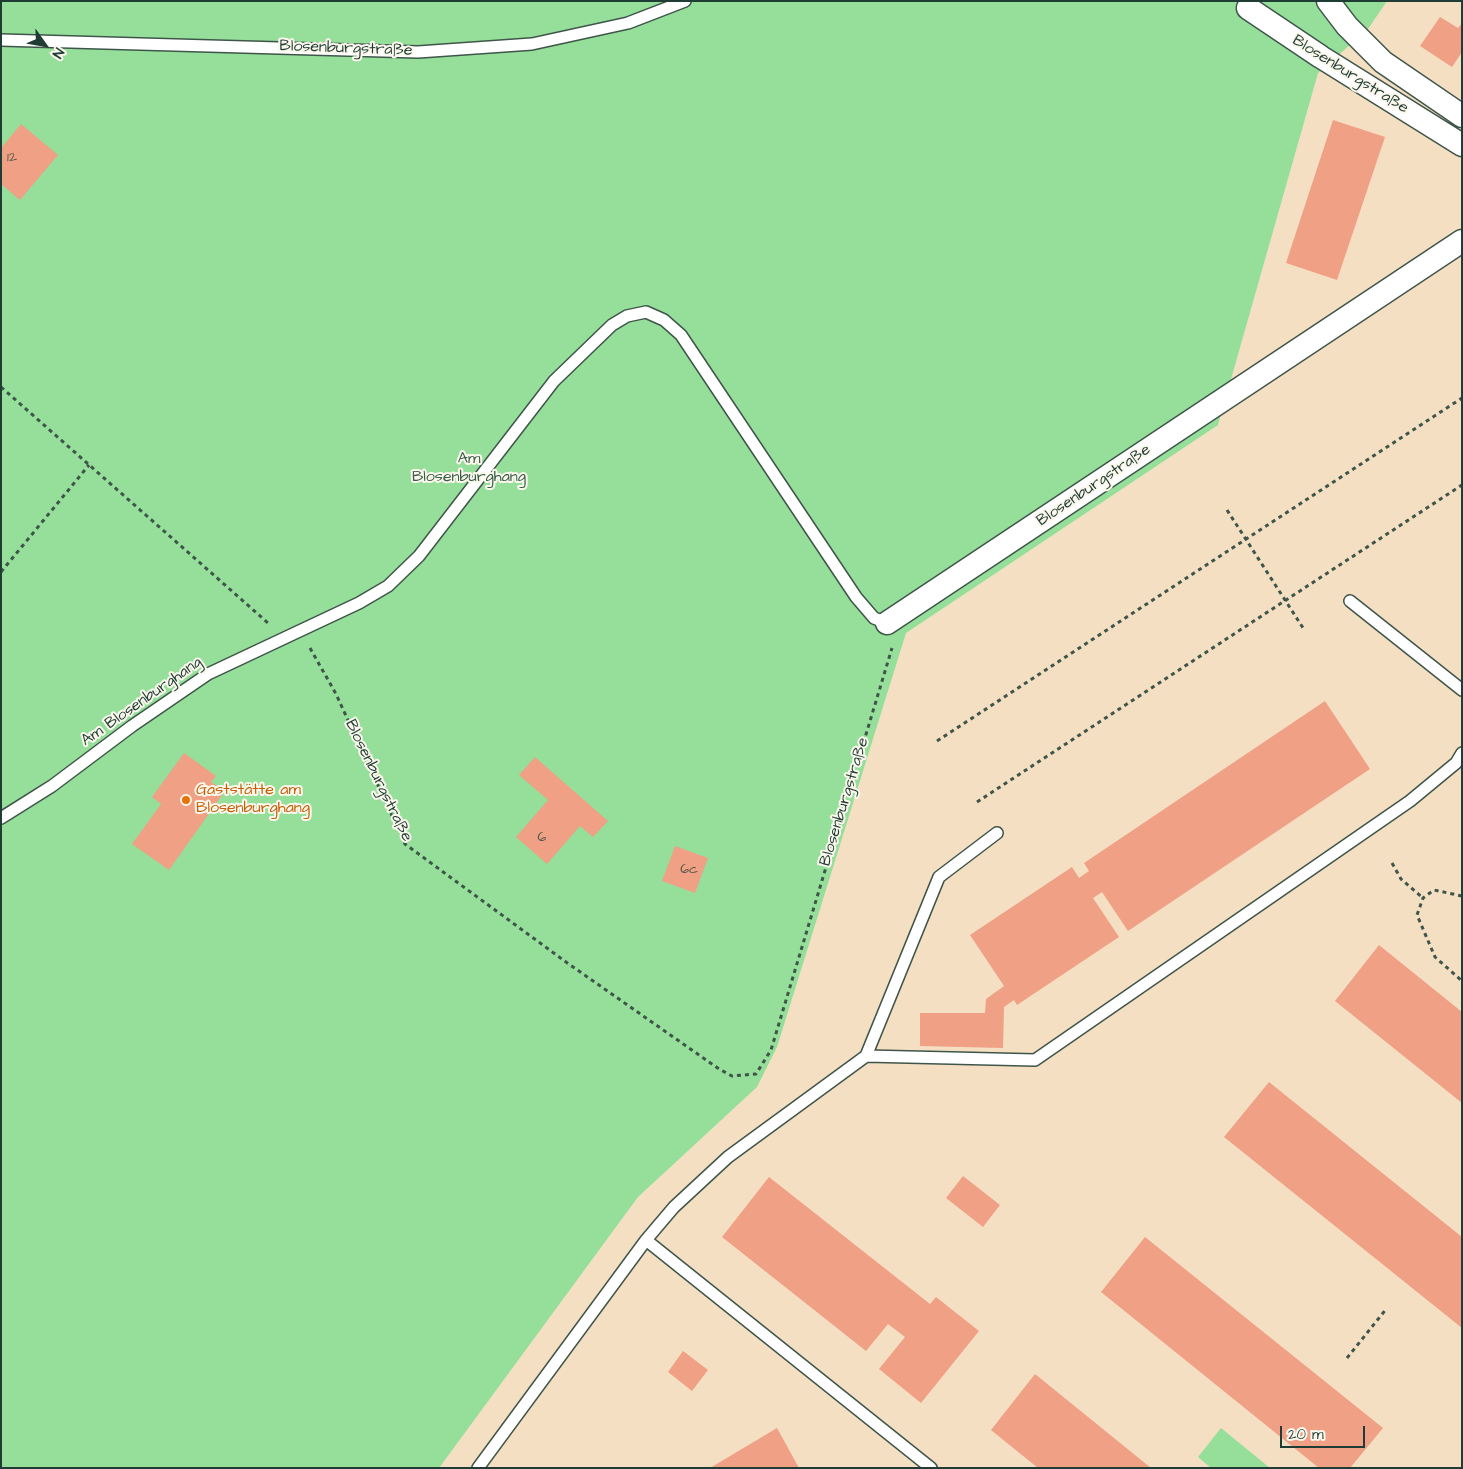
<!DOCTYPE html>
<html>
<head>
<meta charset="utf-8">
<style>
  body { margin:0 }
  #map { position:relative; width:1463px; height:1469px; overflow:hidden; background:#f4dfc3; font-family:"Architects Daughter",sans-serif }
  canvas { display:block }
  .frame { position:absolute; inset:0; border:2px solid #1f3d34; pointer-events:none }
  .north { position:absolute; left:20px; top:20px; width:50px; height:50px; -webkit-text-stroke:4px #fbf7ec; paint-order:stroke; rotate:122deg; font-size:14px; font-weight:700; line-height:20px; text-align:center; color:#1f3d34 }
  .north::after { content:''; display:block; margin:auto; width:18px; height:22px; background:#1f3d34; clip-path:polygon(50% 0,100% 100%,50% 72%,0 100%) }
  .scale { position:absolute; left:1280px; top:1426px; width:85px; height:22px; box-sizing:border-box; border:2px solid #1f3d34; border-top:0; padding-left:6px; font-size:15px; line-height:18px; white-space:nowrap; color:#1f3d34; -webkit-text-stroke:4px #fbf7ec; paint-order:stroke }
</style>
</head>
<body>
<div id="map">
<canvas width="1463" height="1469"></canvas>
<div class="frame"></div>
<div class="north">N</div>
<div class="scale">20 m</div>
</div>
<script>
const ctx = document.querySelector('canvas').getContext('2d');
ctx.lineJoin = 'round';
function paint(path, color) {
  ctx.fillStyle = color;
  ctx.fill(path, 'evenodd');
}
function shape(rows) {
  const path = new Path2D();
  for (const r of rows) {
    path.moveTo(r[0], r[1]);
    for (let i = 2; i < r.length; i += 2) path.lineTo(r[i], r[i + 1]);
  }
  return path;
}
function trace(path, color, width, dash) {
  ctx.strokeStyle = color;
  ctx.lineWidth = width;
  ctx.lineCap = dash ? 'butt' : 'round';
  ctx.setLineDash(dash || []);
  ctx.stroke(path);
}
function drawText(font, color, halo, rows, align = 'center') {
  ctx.font = font + ' "Architects Daughter",sans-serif';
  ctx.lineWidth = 4;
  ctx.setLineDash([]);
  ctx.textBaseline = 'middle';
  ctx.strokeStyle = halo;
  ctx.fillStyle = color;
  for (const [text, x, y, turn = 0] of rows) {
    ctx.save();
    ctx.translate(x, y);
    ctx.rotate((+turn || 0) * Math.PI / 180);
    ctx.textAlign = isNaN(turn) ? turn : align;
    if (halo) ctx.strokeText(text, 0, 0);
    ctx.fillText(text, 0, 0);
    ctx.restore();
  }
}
const green = shape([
  [1,1,1387,1,1368,29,1318,73,1218,425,906,633,777,1047,757,1087,638,1197,439,1468,1,1468],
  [1221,1428,1270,1468,1211,1468,1198,1457]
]);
const building = shape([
  [1440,17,1458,28,1462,23,1462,52,1452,67,1420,46],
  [1333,120,1385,137,1337,280,1286,263],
  [21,124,58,155,20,200,1,184,1,148],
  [1325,701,1370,769,1128,931,1102,892,1093,898,1119,937,1017,1005,1014,1000,1004,1007,1003,1048,920,1046,920,1013,985,1013,986,999,1004,986,970,935,1072,867,1079,878,1089,871,1084,863],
  [184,753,216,776,211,782,225,791,169,870,132,844,161,804,152,797],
  [535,757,608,821,593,837,580,826,547,864,516,837,548,800,519,775],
  [675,846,708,858,695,893,662,881],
  [1379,945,1462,1012,1462,1103,1335,1001],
  [1269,1082,1462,1237,1462,1328,1224,1137],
  [963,1176,1000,1205,983,1227,946,1198],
  [769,1177,930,1304,936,1297,979,1331,921,1403,879,1369,905,1337,888,1324,866,1351,722,1237],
  [1145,1237,1383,1428,1350,1468,1319,1468,1101,1292],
  [683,1351,708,1370,692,1391,668,1372],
  [1035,1374,1151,1468,1038,1468,991,1430],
  [777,1428,799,1468,710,1468]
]);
const path = shape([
  [1,387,268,623],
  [1227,510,1305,631],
  [1,572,89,465],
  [310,648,336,694,405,844,566,962,719,1069,732,1076,756,1074,771,1050,892,648],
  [937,741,1462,398],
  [977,802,1462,485],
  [1392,863,1401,879,1423,898],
  [1462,896,1434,890,1423,898,1417,915,1435,957,1462,981],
  [1347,1358,1387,1308]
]);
const service = shape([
  [1,40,418,52,532,44,628,23,685,1],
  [1350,601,1462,690],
  [1,818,52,786,132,726,208,674,359,603,388,586,419,556,554,381,612,325,627,316,646,312,664,320,681,335,856,597,874,618,887,623],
  [866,1056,1035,1060,1410,801,1456,763,1462,753],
  [646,1240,931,1468],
  [478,1468,646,1240,674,1207,728,1157,866,1056,939,877,997,833]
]);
const minor = shape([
  [1328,1,1347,26,1383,62,1462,116],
  [1248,8,1321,57,1462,145],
  [887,623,1462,241]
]);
const markers = [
  [186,800,5,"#e8710a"]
];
const numberNames = [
  ["12",12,158],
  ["6",542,838],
  ["6c",689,870]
];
const streetNames = [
  ["Blosenburgstraße",346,49,2],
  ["Blosenburgstraße",1350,75,32],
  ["Blosenburgstraße",1094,486,-34],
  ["Am Blosenburghang",142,702,-35],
  ["Blosenburgstraße",378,781,64],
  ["Blosenburgstraße",845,802,-73]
];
const parkNames = [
  ["Am",469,460],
  ["Blosenburghang",469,478]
];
const foodNames = [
  ["Gaststätte am",196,791],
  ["Blosenburghang",196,809]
];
paint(green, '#95df9b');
paint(building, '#efa085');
trace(service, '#3f5549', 14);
trace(minor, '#3f5549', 25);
trace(path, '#3f5549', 3, [4, 4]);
trace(service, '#fff', 11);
trace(minor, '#fff', 22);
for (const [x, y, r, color] of markers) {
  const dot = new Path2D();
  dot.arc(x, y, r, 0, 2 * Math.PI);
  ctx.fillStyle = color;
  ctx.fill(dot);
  trace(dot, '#fbf7ec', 2);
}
drawText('14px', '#535648', null, numberNames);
drawText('16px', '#1f3d34', '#fbf7ec', streetNames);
drawText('16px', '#375d49', '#fbf7ec', parkNames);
drawText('16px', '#c56008', '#fbf7ec', foodNames, 'left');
</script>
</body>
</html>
